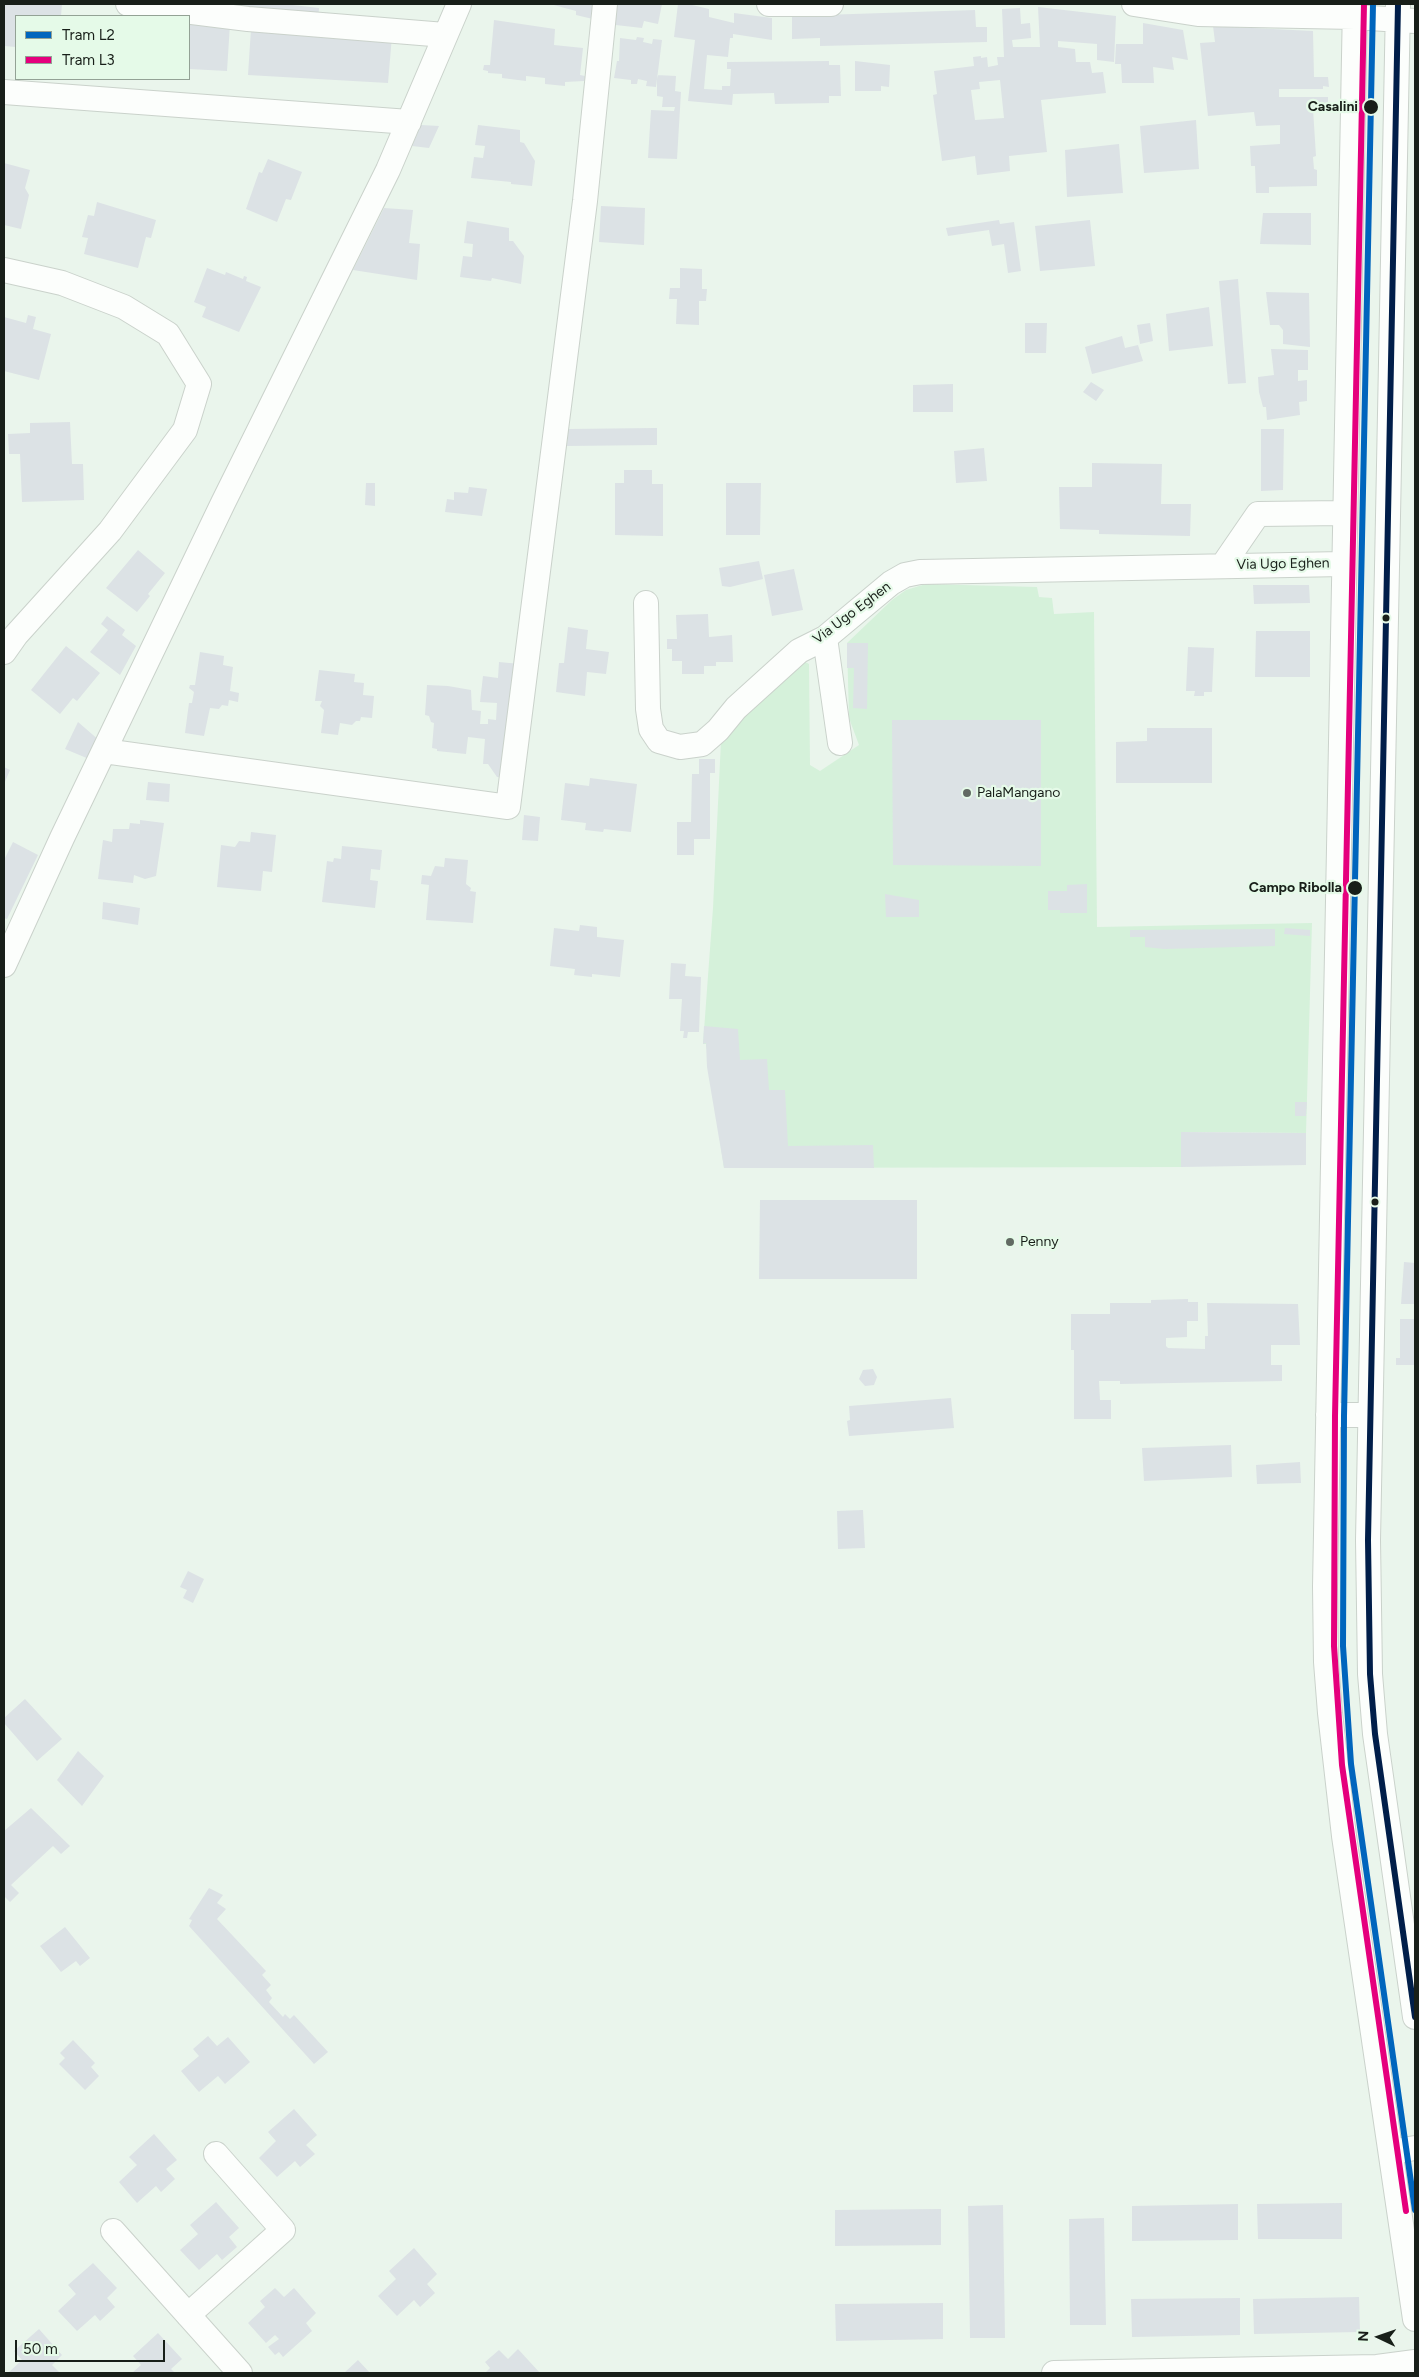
<!DOCTYPE html>
<html>
<head>
<meta charset="utf-8">
<style>
  body { margin:0 }
  #map { position:relative; width:1419px; height:2377px; overflow:hidden; background:#eaf5ec; font-family:Figtree,sans-serif }
  canvas { display:block }
  .frame { position:absolute; inset:0; border:5px solid #181f19; pointer-events:none }
  .legend { position:absolute; left:15px; top:15px; width:175px; height:65px; box-sizing:border-box; background:#e5fae8; border:1px solid #93a295; margin:0; padding:6px 9px; list-style:none; font-size:15px; color:#181f19 }
  .legend li { display:flex; align-items:center; gap:10px; height:25px }
  .legend b { width:25px; border:1px solid #93a295 }
  .north { position:absolute; left:1354px; top:2312px; width:50px; height:50px; -webkit-text-stroke:4px #e5fae8; paint-order:stroke; rotate:273deg; font-size:14px; font-weight:700; line-height:20px; text-align:center; color:#181f19 }
  .north::after { content:''; display:block; margin:auto; width:18px; height:22px; background:#181f19; clip-path:polygon(50% 0,100% 100%,50% 72%,0 100%) }
  .scale { position:absolute; left:15px; top:2340px; width:150px; height:22px; box-sizing:border-box; border:2px solid #181f19; border-top:0; padding-left:6px; font-size:15px; line-height:18px; white-space:nowrap; color:#181f19; -webkit-text-stroke:4px #e5fae8; paint-order:stroke }
</style>
</head>
<body>
<div id="map">
<canvas width="1419" height="2377"></canvas>
<div class="frame"></div>
<ul class="legend">
<li><b style="height:6px;background:#0065bd"></b>Tram L2</li>
<li><b style="height:6px;background:#e5007d"></b>Tram L3</li>
</ul>
<div class="north">N</div>
<div class="scale">50 m</div>
</div>
<script>
const ctx = document.querySelector('canvas').getContext('2d');
ctx.lineJoin = 'round';
function paint(path, color) {
  ctx.fillStyle = color;
  ctx.fill(path, 'evenodd');
}
function shape(rows) {
  const path = new Path2D();
  for (const r of rows) {
    path.moveTo(r[0], r[1]);
    for (let i = 2; i < r.length; i += 2) path.lineTo(r[i], r[i + 1]);
  }
  return path;
}
function trace(path, color, width, dash) {
  ctx.strokeStyle = color;
  ctx.lineWidth = width;
  ctx.lineCap = dash ? 'butt' : 'round';
  ctx.setLineDash(dash || []);
  ctx.stroke(path);
}
function drawText(font, color, halo, rows, align = 'center') {
  ctx.font = font + ' Figtree,sans-serif';
  ctx.lineWidth = 4.5;
  ctx.setLineDash([]);
  ctx.textBaseline = 'middle';
  ctx.strokeStyle = halo;
  ctx.fillStyle = color;
  for (const [text, x, y, turn = 0] of rows) {
    ctx.save();
    ctx.translate(x, y);
    ctx.rotate((+turn || 0) * Math.PI / 180);
    ctx.textAlign = isNaN(turn) ? turn : align;
    if (halo) ctx.strokeText(text, 0, 0);
    ctx.fillText(text, 0, 0);
    ctx.restore();
  }
}
const green = shape([
  [926,584,1037,587,1039,597,1052,598,1054,614,1094,612,1097,927,1312,923,1306,1133,1181,1132,1181,1167,724,1168,706,1044,703,1044,713,908,721,741,800,659,809,664,810,765,820,771,859,745,849,718,847,643,892,600,906,590]
]);
const building = shape([
  [4,4,62,4,61,16,16,16,16,47,4,46],
  [166,4,284,4,319,8,318,23],
  [550,4,599,4,597,20,576,15,576,11],
  [611,4,662,4,658,24,644,21,642,28,607,24],
  [678,4,688,4,709,9,709,17,734,23,734,13,772,18,772,40,733,34,733,38,730,38,728,57,707,55,704,89,722,90,722,86,730,86,731,69,727,69,727,62,829,61,829,65,840,65,841,96,829,96,829,103,775,104,774,93,733,94,732,105,688,101,695,40,674,37],
  [1038,7,1116,16,1114,62,1097,60,1097,44,1058,41,1058,47,1075,49,1076,62,1090,62,1092,73,1103,72,1106,93,1041,100,1047,152,1009,156,1010,171,977,175,975,156,942,161,933,95,937,94,934,71,974,66,973,57,981,56,981,58,987,57,988,67,998,65,997,57,1004,57,1002,9,1020,8,1021,24,1030,23,1031,38,1012,40,1013,47,1040,47],
  [1000,80,1004,118,975,120,971,90,980,89,979,82],
  [975,10,976,27,987,27,987,42,820,46,820,38,792,39,792,16],
  [494,20,555,29,554,45,583,48,580,75,585,76,584,81,565,82,565,86,545,84,545,78,526,76,526,81,502,78,502,74,488,73,488,71,483,70,484,65,490,65],
  [189,22,230,24,227,71,189,69],
  [1143,23,1183,30,1188,60,1172,57,1174,70,1153,67,1154,83,1122,83,1121,64,1115,64,1116,44,1143,44],
  [1213,26,1313,31,1314,77,1328,77,1329,87,1323,86,1323,89,1279,89,1279,97,1328,97,1328,109,1313,109,1316,156,1313,157,1314,169,1317,170,1317,186,1269,187,1269,193,1256,193,1255,166,1251,166,1250,146,1280,144,1280,125,1256,126,1254,112,1208,116,1200,43,1215,42],
  [251,29,392,36,388,83,248,75],
  [637,37,644,38,643,42,652,44,653,39,662,40,656,87,646,86,647,81,638,79,637,84,631,84,631,80,614,78,617,61,619,61,620,38,636,40],
  [855,61,890,65,889,87,881,86,881,91,855,91],
  [657,75,676,76,675,91,681,92,677,159,648,158,651,110,674,111,675,107,662,107,663,97,657,96],
  [1196,120,1199,169,1144,173,1140,126],
  [421,125,439,126,429,148,412,146],
  [478,125,520,130,520,142,524,143,535,161,532,186,511,184,511,182,471,178,474,157,483,158,485,146,475,145],
  [1119,144,1123,193,1067,197,1065,150],
  [268,159,302,172,291,200,286,199,277,222,246,209,259,172,262,173],
  [4,163,30,170,25,188,29,195,21,229,4,225],
  [97,202,156,220,151,238,146,237,138,268,84,254,88,238,82,237,88,215,94,216],
  [601,206,645,208,644,245,599,242],
  [384,208,413,210,409,243,420,244,417,280,353,270],
  [1263,213,1311,213,1311,245,1260,244],
  [999,220,1000,224,1014,222,1021,271,1008,273,1004,244,992,246,989,230,948,236,946,228],
  [1090,220,1095,266,1040,271,1035,226],
  [467,221,509,228,509,241,513,241,524,256,521,284,492,278,491,281,460,277,463,256,472,257,473,244,464,243],
  [207,268,225,275,226,272,243,279,244,276,247,277,246,281,261,287,239,332,202,317,206,307,194,302],
  [680,268,702,269,702,289,707,289,706,301,699,301,699,325,676,324,677,299,669,299,670,288,680,288],
  [1238,279,1246,383,1228,384,1219,281],
  [1266,292,1309,293,1310,347,1283,344,1283,330,1279,325,1270,325],
  [1209,307,1213,346,1169,351,1166,314],
  [28,315,36,317,33,329,51,334,39,380,4,371,4,317,26,323],
  [1025,323,1047,323,1046,353,1025,353],
  [1150,323,1153,341,1140,344,1137,325],
  [1122,336,1125,348,1138,345,1143,361,1092,374,1085,347],
  [1271,349,1308,350,1308,370,1298,370,1298,381,1307,380,1307,401,1299,402,1300,415,1267,420,1266,407,1263,407,1259,392,1258,377,1274,375],
  [1091,382,1104,390,1096,401,1083,392],
  [953,384,953,412,913,412,913,385],
  [70,422,72,464,83,464,84,500,22,502,20,454,9,454,8,434,30,433,30,423],
  [654,428,657,428,657,445,567,446,568,429],
  [1261,429,1284,429,1283,490,1261,491],
  [984,448,987,481,956,483,954,451],
  [1092,463,1162,464,1161,504,1191,504,1190,536,1099,534,1099,530,1060,529,1059,487,1092,487],
  [624,470,652,470,652,484,663,484,663,536,615,535,615,483,624,483],
  [366,483,375,483,375,506,365,505],
  [726,483,761,483,760,535,726,535],
  [469,487,487,489,482,516,445,512,447,499,454,500,454,492,468,493],
  [138,550,165,573,148,594,150,596,137,612,106,588],
  [759,561,763,579,730,587,722,586,719,568],
  [794,569,803,610,772,616,764,575],
  [1253,585,1309,585,1310,603,1254,604],
  [708,614,709,637,732,635,733,662,716,662,716,666,704,666,704,674,682,674,682,661,672,661,672,649,667,649,667,639,677,639,676,615],
  [107,616,125,630,122,635,136,646,120,675,90,652,108,630,101,624],
  [568,627,588,630,586,649,609,652,606,674,587,672,585,696,556,692,559,663,564,663],
  [1256,631,1310,631,1310,677,1255,677],
  [847,643,868,643,867,709,853,708,854,668,847,668],
  [66,646,100,673,77,701,73,698,60,714,31,690],
  [1188,647,1214,648,1212,692,1204,692,1204,696,1194,696,1195,691,1186,691],
  [200,652,224,656,223,665,233,667,230,691,239,693,238,702,229,700,228,706,222,705,219,709,210,708,204,736,185,733,189,703,192,703,194,692,189,688,190,685,195,685],
  [499,662,520,664,507,778,497,777,488,764,483,764,485,739,468,737,466,754,437,751,437,749,432,748,434,723,431,722,429,716,425,715,427,685,448,686,471,690,472,710,481,711,480,724,488,724,488,719,496,720,497,703,480,702,483,676,498,678],
  [319,670,355,674,354,682,364,683,363,695,374,696,372,718,361,717,360,721,356,721,352,725,340,723,338,735,321,733,324,710,320,706,322,701,315,701],
  [892,720,1041,720,1041,866,893,865],
  [78,722,100,741,89,759,65,749],
  [1147,728,1212,728,1212,783,1116,783,1116,742,1147,741],
  [699,759,715,759,715,773,710,773,710,839,694,839,694,855,677,855,677,822,691,822,692,774,699,774],
  [4,767,10,770,4,784],
  [590,778,637,784,631,832,604,829,603,832,585,830,586,823,561,820,565,783,589,786],
  [148,782,170,784,169,802,146,800],
  [524,815,540,817,538,841,522,840],
  [140,820,164,823,156,876,145,879,134,875,133,883,98,879,103,840,112,842,113,829,129,829,130,823,140,824],
  [251,832,276,835,272,872,263,871,261,891,217,887,221,845,235,847,239,841,250,842],
  [13,842,38,855,7,919,4,918,4,860],
  [342,846,382,850,380,870,371,869,370,880,378,881,375,908,322,902,327,861,333,862,334,858,341,859],
  [445,858,468,860,466,884,471,888,470,891,476,892,473,923,426,920,429,885,421,884,422,875,431,876,435,866,444,867],
  [1087,884,1087,913,1060,913,1060,910,1048,910,1048,891,1067,891,1067,885],
  [885,894,919,900,919,917,886,917],
  [103,902,140,908,138,925,102,919],
  [580,925,597,927,597,937,624,940,620,977,592,974,592,977,574,975,575,969,550,966,554,928,579,931],
  [1285,928,1310,930,1310,936,1284,934],
  [1275,929,1275,946,1164,949,1145,947,1145,937,1130,937,1130,930],
  [671,963,686,964,685,976,701,977,699,1032,688,1032,687,1038,683,1038,684,1031,680,1031,682,999,669,999],
  [704,1026,738,1029,740,1060,767,1059,769,1090,785,1090,788,1146,873,1145,874,1168,724,1168,707,1067,706,1043,703,1044],
  [1295,1102,1307,1102,1306,1116,1295,1116],
  [1181,1132,1306,1133,1306,1165,1181,1167],
  [760,1200,917,1200,917,1279,759,1279],
  [1404,1262,1415,1263,1415,1304,1401,1304],
  [1188,1299,1188,1302,1198,1302,1198,1321,1187,1321,1187,1337,1166,1338,1166,1346,1168,1348,1205,1349,1205,1336,1208,1336,1207,1303,1298,1304,1300,1345,1271,1345,1271,1365,1282,1365,1282,1381,1120,1384,1120,1381,1099,1381,1100,1400,1111,1400,1111,1419,1074,1419,1074,1350,1071,1350,1071,1314,1110,1314,1110,1303,1151,1303,1151,1300],
  [1400,1319,1415,1319,1415,1365,1396,1365,1396,1358,1400,1358],
  [873,1369,877,1377,874,1385,865,1386,859,1379,863,1370],
  [951,1398,954,1428,849,1436,847,1421,850,1420,849,1406],
  [1231,1445,1232,1477,1144,1481,1142,1448],
  [1300,1462,1301,1483,1257,1484,1256,1465],
  [863,1510,865,1548,838,1549,837,1511],
  [188,1571,204,1579,193,1603,183,1598,187,1590,180,1587],
  [25,1699,62,1739,37,1761,4,1723,4,1718],
  [78,1751,104,1776,82,1806,57,1780],
  [31,1808,70,1846,61,1854,53,1846,11,1885,19,1893,10,1902,4,1896,4,1831],
  [209,1888,223,1895,217,1903,226,1909,217,1919,266,1971,262,1975,271,1985,266,1990,272,1998,269,2002,283,2017,285,2014,290,2019,294,2015,328,2052,314,2064,189,1926,192,1920,189,1919],
  [65,1927,90,1958,80,1966,76,1961,61,1972,40,1946],
  [208,2036,217,2046,228,2037,250,2062,225,2084,218,2076,199,2092,181,2071,199,2056,193,2049],
  [73,2040,95,2063,91,2067,99,2076,85,2090,59,2064,65,2058,60,2053],
  [294,2109,317,2135,306,2145,315,2154,300,2167,295,2161,277,2177,259,2158,276,2141,268,2132],
  [154,2134,177,2160,166,2169,175,2179,161,2192,156,2186,137,2203,119,2182,137,2165,129,2157],
  [216,2202,239,2228,229,2237,237,2247,222,2260,217,2254,199,2270,180,2250,198,2234,190,2225],
  [1342,2203,1342,2239,1258,2239,1257,2204],
  [1238,2204,1238,2240,1132,2241,1132,2206],
  [1003,2205,1005,2338,970,2338,968,2206],
  [941,2209,941,2245,835,2246,835,2210],
  [1104,2218,1106,2325,1070,2325,1069,2219],
  [414,2248,437,2274,427,2284,435,2293,420,2307,414,2300,397,2316,378,2296,396,2279,389,2271],
  [93,2263,117,2288,107,2298,115,2307,100,2321,95,2315,77,2331,58,2311,76,2294,68,2285],
  [275,2288,284,2297,294,2288,316,2313,306,2323,312,2331,283,2357,279,2352,275,2355,268,2347,279,2339,275,2335,266,2343,248,2323,265,2307,260,2301],
  [1359,2297,1360,2332,1254,2334,1253,2299],
  [1240,2298,1240,2335,1132,2337,1131,2299],
  [943,2303,943,2339,836,2341,835,2304],
  [39,2329,62,2355,52,2365,60,2373,8,2373,22,2360,14,2351],
  [158,2333,182,2359,171,2369,175,2373,132,2373,141,2365,133,2356],
  [518,2349,540,2373,485,2373,490,2368,485,2362,499,2350,508,2359],
  [358,2360,370,2373,344,2373]
]);
const minor = shape([
  [128,4,248,19,445,35],
  [769,4,831,4],
  [1134,4,1198,14,1355,17,1415,21],
  [1355,4,1325,1586,1326,1662,1330,1713,1344,1836,1415,2319],
  [1398,4,1368,1540,1370,1674,1375,1734,1415,2017],
  [4,92,409,122],
  [4,270,62,283,124,307,168,334,199,384,185,430,110,531,16,635,4,652],
  [1223,565,1258,514,1344,513],
  [646,603,648,709,651,729,659,741,680,747,702,744,718,730,736,708,799,651,825,638,891,583,905,575,920,572,1343,564],
  [825,638,840,743],
  [104,751,508,807,585,201,605,4],
  [4,965,62,838,223,503,388,170,459,4],
  [1328,1415,1370,1415],
  [1391,2152,1415,2148],
  [113,2231,240,2373],
  [188,2315,283,2230,216,2154],
  [1054,2373,1377,2367,1415,2362]
]);
const bus1 = shape([
  [1398,4,1368,1540,1370,1674,1375,1734,1415,2017]
]);
const tram1 = shape([
  [1373,4,1344,1415,1343,1646,1351,1764,1415,2210]
]);
const tram2 = shape([
  [1364,4,1335,1415,1334,1646,1342,1765,1406,2211]
]);
const markers = [
  [1371,107,8,"#181f19"],
  [1386,618,4.5,"#181f19"],
  [967,793,5,"#626a63"],
  [1355,888,8,"#181f19"],
  [1375,1202,4.5,"#181f19"],
  [1010,1242,5,"#626a63"]
];
const stopNames = [
  ["Casalini",1358,107],
  ["Campo Ribolla",1342,888]
];
const streetNames = [
  ["Via Ugo Eghen",1283,564,-1],
  ["Via Ugo Eghen",852,613,-37]
];
const poiNames = [
  ["PalaMangano",977,793],
  ["Penny",1020,1242]
];
paint(green, '#d5f1da');
paint(building, '#dce2e5');
trace(minor, '#cad2cb', 26);
trace(minor, '#fcfefc', 24);
trace(bus1, '#001e49', 6);
trace(tram1, '#0065bd', 6);
trace(tram2, '#e5007d', 6);
for (const [x, y, r, color] of markers) {
  const dot = new Path2D();
  dot.arc(x, y, r, 0, 2 * Math.PI);
  ctx.fillStyle = color;
  ctx.fill(dot);
  trace(dot, '#e5fae8', 2);
}
drawText('bold 14px', '#181f19', '#e5fae8', stopNames, 'right');
drawText('14px', '#181f19', '#e5fae8', streetNames);
drawText('14px', '#181f19', '#e5fae8', poiNames, 'left');
</script>
</body>
</html>
